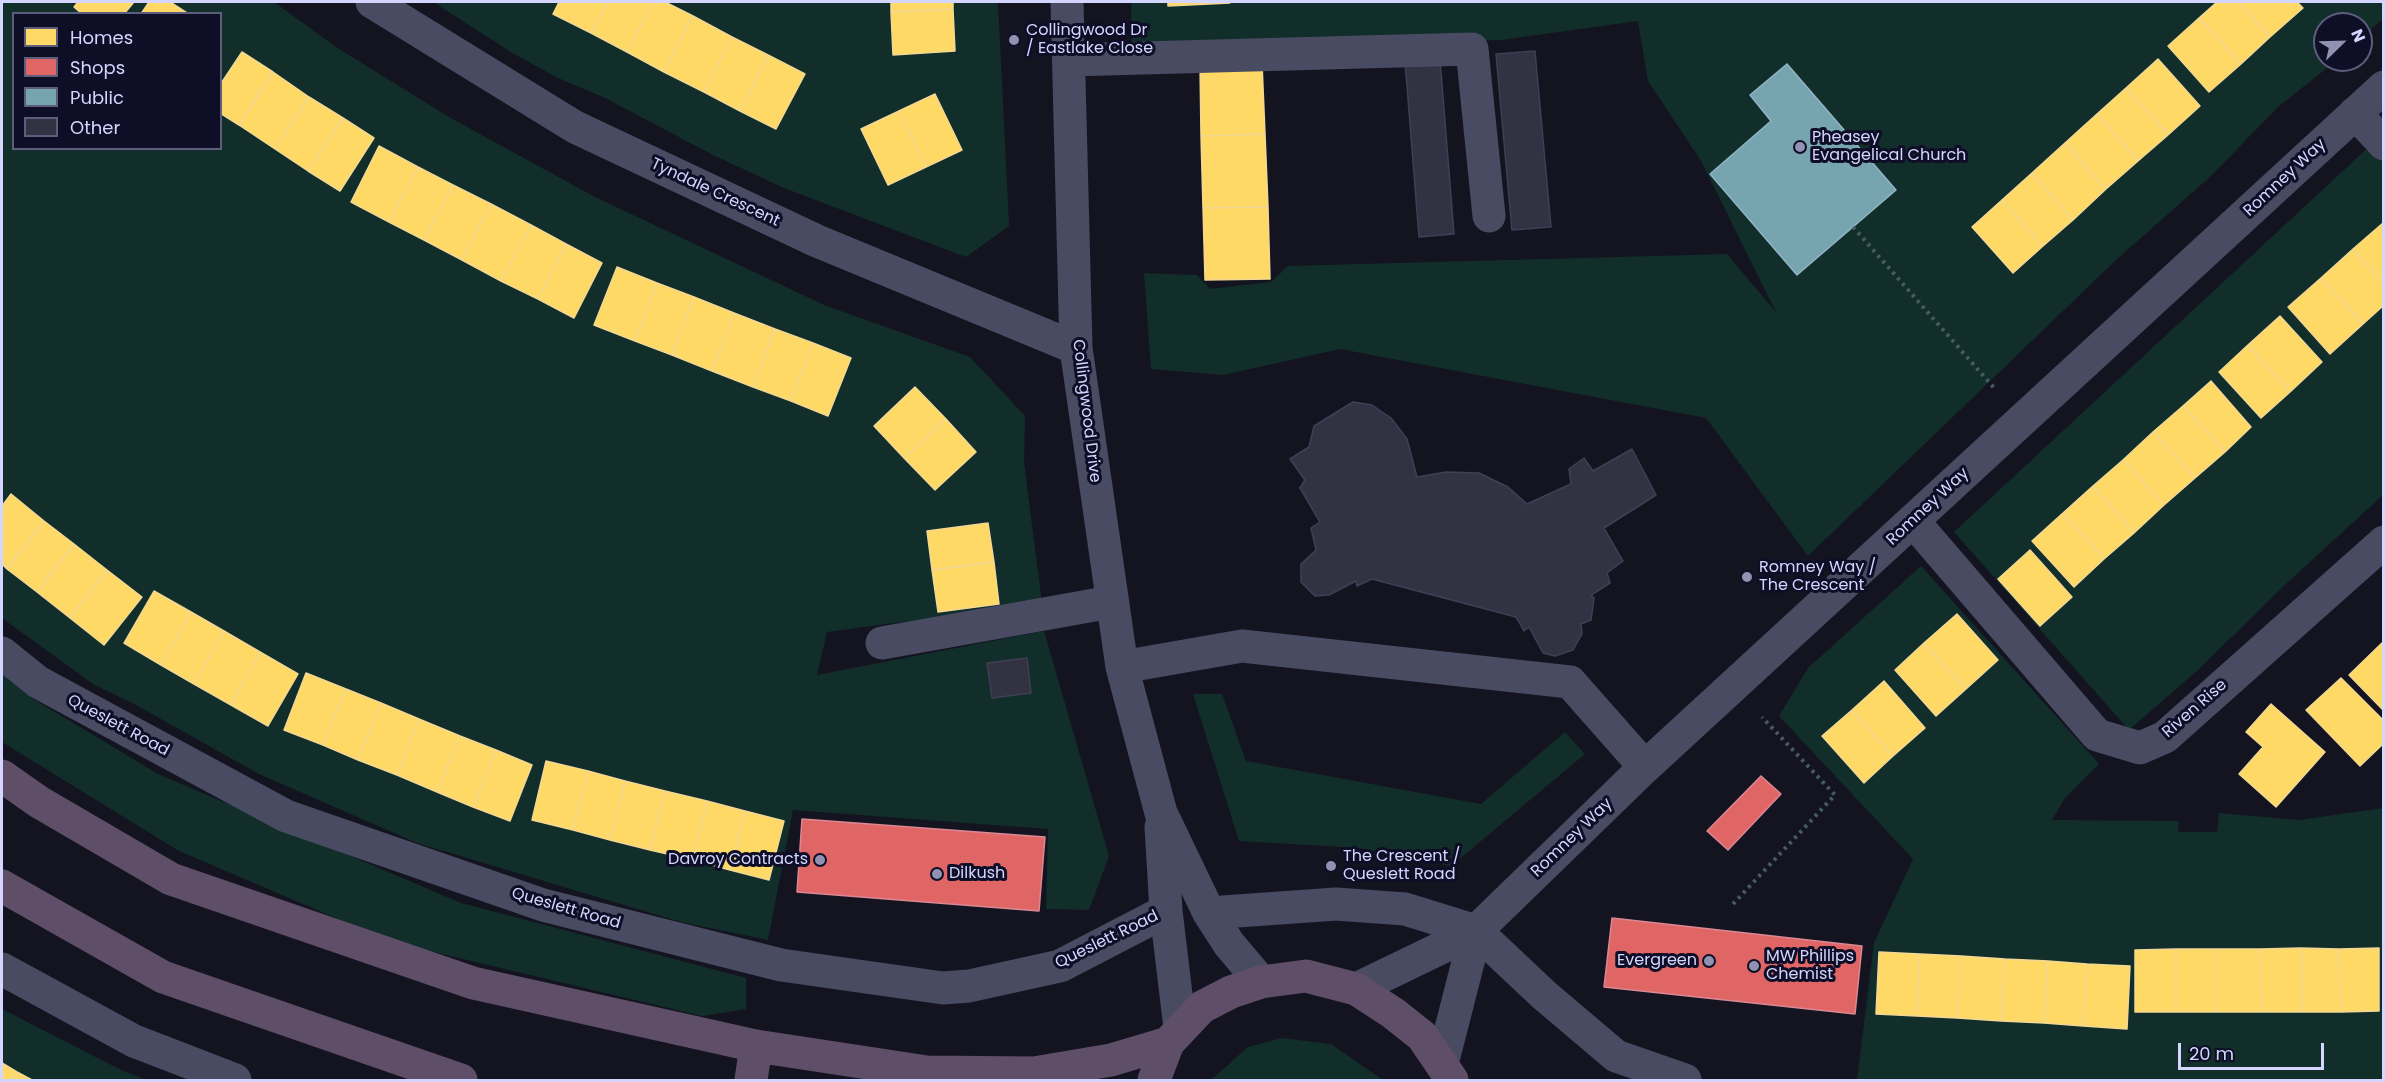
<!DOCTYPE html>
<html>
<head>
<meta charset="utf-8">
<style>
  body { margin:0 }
  #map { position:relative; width:2385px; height:1082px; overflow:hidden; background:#141421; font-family:Poppins,sans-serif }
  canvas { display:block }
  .frame { position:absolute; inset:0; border:3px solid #d4d6ff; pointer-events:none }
  .legend { position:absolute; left:12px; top:12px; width:210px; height:138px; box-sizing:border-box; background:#0e0e27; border:2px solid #5d5e7d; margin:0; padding:8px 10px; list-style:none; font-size:18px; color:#d4d6ff }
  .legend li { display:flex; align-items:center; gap:12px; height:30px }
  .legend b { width:30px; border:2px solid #5d5e7d }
  .north { position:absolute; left:2313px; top:12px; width:60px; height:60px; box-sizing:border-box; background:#0e0e27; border:2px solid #5d5e7d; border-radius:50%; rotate:67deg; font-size:16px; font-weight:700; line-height:24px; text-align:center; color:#d4d6ff }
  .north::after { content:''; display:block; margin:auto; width:21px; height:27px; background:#9192b1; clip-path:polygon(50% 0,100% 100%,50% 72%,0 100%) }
  .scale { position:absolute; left:2178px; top:1043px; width:146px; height:27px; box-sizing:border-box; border:3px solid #d4d6ff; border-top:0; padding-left:8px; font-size:18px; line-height:21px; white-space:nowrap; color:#d4d6ff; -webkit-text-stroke:4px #0e0e27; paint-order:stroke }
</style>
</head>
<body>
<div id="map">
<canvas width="2385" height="1082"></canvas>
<div class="frame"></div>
<ul class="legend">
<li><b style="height:16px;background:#ffd966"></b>Homes</li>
<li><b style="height:16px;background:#e06666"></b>Shops</li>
<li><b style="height:16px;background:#76a5af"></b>Public</li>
<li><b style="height:16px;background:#323243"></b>Other</li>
</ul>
<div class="north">N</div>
<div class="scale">20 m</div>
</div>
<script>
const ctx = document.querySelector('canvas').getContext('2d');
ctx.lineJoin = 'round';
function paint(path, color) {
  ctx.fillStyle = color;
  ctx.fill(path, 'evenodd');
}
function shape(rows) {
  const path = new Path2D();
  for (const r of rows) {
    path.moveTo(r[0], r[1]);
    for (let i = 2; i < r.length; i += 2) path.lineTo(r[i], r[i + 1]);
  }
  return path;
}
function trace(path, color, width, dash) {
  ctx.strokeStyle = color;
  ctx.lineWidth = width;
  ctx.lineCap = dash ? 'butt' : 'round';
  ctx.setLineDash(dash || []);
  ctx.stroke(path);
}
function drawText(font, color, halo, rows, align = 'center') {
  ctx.font = font + ' Poppins,sans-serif';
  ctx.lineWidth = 6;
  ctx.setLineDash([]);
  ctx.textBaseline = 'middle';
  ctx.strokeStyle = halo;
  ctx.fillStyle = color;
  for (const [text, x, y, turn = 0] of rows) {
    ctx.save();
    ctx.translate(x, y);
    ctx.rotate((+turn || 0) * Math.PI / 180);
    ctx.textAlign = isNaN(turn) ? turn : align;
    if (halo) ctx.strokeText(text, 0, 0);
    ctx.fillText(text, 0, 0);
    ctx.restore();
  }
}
const green = shape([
  [2,2,274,2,336,47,449,117,593,196,824,305,970,357,1025,416,1024,462,1042,603,827,632,817,675,1044,631,1109,856,1089,910,1046,909,1048,829,793,810,768,940,681,922,417,843,259,774,136,705,93,684,2,618],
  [14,14,220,14,220,148,14,148],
  [433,2,998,2,1009,226,966,257,784,188,715,156,605,98,558,78,514,54],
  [1131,2,2383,2,2384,18,2361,38,2361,24,2325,24,2325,60,2337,60,2278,107,2211,176,2115,261,1808,556,1706,418,1340,349,1223,375,1151,369,1144,273,1197,275,1210,289,1271,282,1288,266,1727,254,1776,312,1701,161,1648,81,1638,21,1501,40,1132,49],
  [2373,143,2383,155,2383,495,2287,583,2199,669,2129,730,1954,532],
  [1921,566,2099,764,2065,798,2052,820,2179,821,2178,832,2217,832,2219,813,2299,820,2383,808,2383,1080,1857,1080,1874,943,1913,859,1779,716,1808,668],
  [2,673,35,700,158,774,461,903,746,978,746,1009,702,1016,392,942,179,851,2,742],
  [1193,694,1222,694,1246,761,1481,804,1565,732,1585,754,1451,866,1359,848,1239,841],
  [2,1009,119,1069,146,1080,2,1080],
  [1281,1038,1331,1044,1383,1080,1211,1080,1248,1047]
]);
const homes = shape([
  [78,2,134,2,124,14,82,14,74,7,78,2],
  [149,2,170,2,187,13,141,14,149,2],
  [559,2,608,2,591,33,553,14,559,2],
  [608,2,653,2,627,52,591,33,608,2],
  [653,2,665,2,693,16,664,72,627,52,653,2],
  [891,2,953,2,953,9,891,12,891,2],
  [1168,2,1230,2,1230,3,1168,6,1168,2],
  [2217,2,2238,2,2270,37,2241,64,2199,18,2217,2],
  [2238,2,2297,2,2303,8,2270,37,2238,2],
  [953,9,955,51,893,55,891,12,953,9],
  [693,16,732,37,704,92,664,72,693,16],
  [2199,18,2241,64,2209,92,2168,46,2199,18],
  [732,37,768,55,740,111,704,92,732,37],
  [242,52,273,72,239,125,220,113,220,85,242,52],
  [768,55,805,74,776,129,740,111,768,55],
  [2158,59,2200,106,2168,135,2126,88,2158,59],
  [1200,63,1262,63,1265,134,1201,136,1200,63],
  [273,72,309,97,275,149,239,125,273,72],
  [2126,88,2168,135,2138,161,2097,114,2126,88],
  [935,94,962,150,926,167,899,111,935,94],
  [309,97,343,118,308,171,275,149,309,97],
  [899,111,926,167,888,185,861,129,899,111],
  [2097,114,2138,161,2106,189,2065,143,2097,114],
  [343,118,374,138,340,191,308,171,343,118],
  [1265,134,1268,207,1203,208,1201,136,1265,134],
  [2065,143,2106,189,2073,220,2032,173,2065,143],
  [379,146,418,167,389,222,351,202,379,146],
  [418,167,453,185,424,240,389,222,418,167],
  [2032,173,2073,220,2043,246,2002,200,2032,173],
  [453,185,491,204,462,260,424,240,453,185],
  [2002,200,2043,246,2013,273,1972,227,2002,200],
  [491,204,531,225,501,281,462,260,491,204],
  [1268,207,1270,279,1205,280,1203,208,1268,207],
  [2383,223,2384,224,2384,284,2353,249,2383,223],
  [531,225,566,244,538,299,501,281,531,225],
  [566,244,602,263,574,318,538,299,566,244],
  [2353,249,2384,284,2384,305,2363,324,2321,278,2353,249],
  [617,267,657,283,635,341,594,325,617,267],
  [2321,278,2363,324,2330,354,2288,307,2321,278],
  [657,283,694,297,672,355,635,341,657,283],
  [694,297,734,313,712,371,672,355,694,297],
  [734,313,775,329,753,387,712,371,734,313],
  [2280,316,2322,362,2290,392,2248,345,2280,316],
  [775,329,813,343,791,401,753,387,775,329],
  [813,343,851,358,828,416,791,401,813,343],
  [2248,345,2290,392,2261,418,2219,372,2248,345],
  [2211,381,2251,427,2225,452,2183,406,2211,381],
  [915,387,946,419,904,458,874,426,915,387],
  [2183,406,2225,452,2195,478,2153,432,2183,406],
  [946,419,976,452,935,490,904,458,946,419],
  [2153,432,2195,478,2164,505,2123,460,2153,432],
  [2123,460,2164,505,2134,533,2093,486,2123,460],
  [2093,486,2134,533,2104,559,2063,513,2093,486],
  [11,494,44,521,7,569,2,564,2,506,11,494],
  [2063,513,2104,559,2074,587,2032,541,2063,513],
  [44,521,74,544,37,592,7,569,44,521],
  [988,523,994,562,932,570,927,531,988,523],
  [74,544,107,570,70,618,37,592,74,544],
  [2030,550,2072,597,2040,626,1998,579,2030,550],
  [994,562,999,604,938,612,932,570,994,562],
  [107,570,142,597,104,645,70,618,107,570],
  [154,591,191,612,161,665,124,643,154,591],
  [191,612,224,631,194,684,161,665,191,612],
  [1957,614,1998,660,1966,689,1924,643,1957,614],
  [224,631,260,652,231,705,194,684,224,631],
  [2383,642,2384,643,2384,711,2349,675,2383,642],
  [1924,643,1966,689,1936,716,1895,670,1924,643],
  [260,652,298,674,268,726,231,705,260,652],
  [306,673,346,689,323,745,284,730,306,673],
  [2341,678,2384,721,2384,743,2360,766,2306,710,2341,678],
  [1884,681,1925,728,1893,756,1852,710,1884,681],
  [346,689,381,703,358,760,323,745,346,689],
  [381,703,419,719,397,775,358,760,381,703],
  [2271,704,2325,752,2276,807,2239,774,2263,747,2246,732,2271,704],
  [1852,710,1893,756,1864,783,1822,736,1852,710],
  [419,719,460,736,437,792,397,775,419,719],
  [460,736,496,750,473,807,437,792,460,736],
  [496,750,532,765,510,821,473,807,496,750],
  [546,761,588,771,573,830,532,820,546,761],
  [588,771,625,781,610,840,573,830,588,771],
  [625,781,665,791,650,850,610,840,625,781],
  [665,791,707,801,693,860,650,850,665,791],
  [707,801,745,811,730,870,693,860,707,801],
  [745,811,784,821,769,880,730,870,745,811],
  [2301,948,2339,949,2341,1012,2301,1012,2301,948],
  [2301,948,2301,1012,2261,1012,2260,949,2301,948],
  [2379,948,2379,1011,2341,1012,2339,949,2379,948],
  [2176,949,2176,1012,2135,1012,2135,950,2176,949],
  [2176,949,2215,949,2216,1012,2176,1012,2176,949],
  [2215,949,2260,949,2261,1012,2216,1012,2215,949],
  [1879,952,1920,954,1917,1016,1876,1014,1879,952],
  [1920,954,1961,956,1957,1018,1917,1016,1920,954],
  [1961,956,2005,959,2001,1021,1957,1018,1961,956],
  [2005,959,2048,961,2044,1023,2001,1021,2005,959],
  [2048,961,2087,964,2083,1026,2044,1023,2048,961],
  [2087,964,2130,966,2127,1029,2083,1026,2087,964],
  [2,1063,17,1072,11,1080,2,1080,2,1063],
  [17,1072,32,1080,11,1080,17,1072]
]);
const shops = shape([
  [1761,776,1781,794,1728,850,1707,831,1761,776],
  [802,819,1045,837,1039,911,797,892,802,819],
  [1612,918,1862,946,1855,1014,1604,987,1612,918]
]);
const public = shape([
  [1787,64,1896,190,1797,275,1710,174,1771,121,1750,95,1787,64]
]);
const building = shape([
  [1535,51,1551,227,1512,230,1496,54,1535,51],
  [1440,59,1454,234,1419,237,1405,61,1440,59],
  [1353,402,1372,405,1391,418,1407,439,1417,477,1446,472,1479,473,1508,487,1527,504,1571,484,1569,469,1584,458,1593,471,1632,449,1656,495,1604,528,1623,561,1607,573,1610,583,1591,595,1594,598,1591,620,1581,624,1582,634,1573,650,1555,656,1543,653,1529,627,1524,631,1516,617,1372,579,1357,586,1356,581,1329,595,1315,596,1301,582,1301,564,1316,550,1311,528,1320,522,1300,488,1305,480,1290,459,1309,447,1314,426,1353,402],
  [1027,658,1031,693,992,698,987,663,1027,658]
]);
const path = shape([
  [1853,227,1995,389],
  [1733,904,1835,795,1762,717]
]);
const minor = shape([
  [372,2,575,127,817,241,1076,348],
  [1067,2,1076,348,1122,667,1161,813,1209,913,1229,944,1261,982],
  [1069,60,1472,49,1489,216],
  [2355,113,2384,144],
  [1913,521,2097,735,2140,748,2165,737,2384,542],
  [882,643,1111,602],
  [2,653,38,682,286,816,543,905,781,965,943,988,969,986,1060,966,1166,911],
  [1122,667,1242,646,1570,682,1645,767],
  [1161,827,1166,911,1180,1028],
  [1209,913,1336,904,1405,909,1476,931,1544,995,1616,1056,1685,1080],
  [2,969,134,1041,235,1080],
  [1356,989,1476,931,1645,767,2384,87],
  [1442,1064,1476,931]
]);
const highway = shape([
  [2,776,39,802,171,879,473,983,756,1046,927,1072,1034,1073,1111,1060,1168,1043],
  [2,886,163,977,461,1080],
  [751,1080,756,1046],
  [1154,1080,1168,1043,1202,1007,1231,992,1261,982,1306,976,1356,989,1393,1013,1422,1036,1452,1080]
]);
const markers = [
  [1014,40,6,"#9192b1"],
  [1800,147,6,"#9192b1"],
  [1747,577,6,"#9192b1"],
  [820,860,6,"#9192b1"],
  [1331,866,6,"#9192b1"],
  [937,874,6,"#9192b1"],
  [1709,961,6,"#9192b1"],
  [1754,966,6,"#9192b1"]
];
const poiNames = [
  ["Collingwood Dr",1026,31],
  ["/ Eastlake Close",1026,49],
  ["Pheasey",1812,138],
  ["Evangelical Church",1812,156],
  ["Romney Way /",1759,568],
  ["The Crescent",1759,586],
  ["The Crescent /",1343,857],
  ["Queslett Road",1343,875],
  ["Davroy Contracts",808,860,"right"],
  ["Dilkush",949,874],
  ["MW Phillips",1766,957],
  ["Chemist",1766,975],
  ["Evergreen",1697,961,"right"]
];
const streetNames = [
  ["Romney Way",2285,178,-43],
  ["Tyndale Crescent",715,193,25],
  ["Collingwood Drive",1086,411,83],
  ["Romney Way",1928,507,-43],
  ["Riven Rise",2195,709,-41],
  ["Queslett Road",118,726,28],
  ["Romney Way",1572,838,-44],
  ["Queslett Road",566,909,16],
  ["Queslett Road",1107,940,-26]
];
paint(green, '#112e2a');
paint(homes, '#ffd966');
trace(homes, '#f2d894', 1.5);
paint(shops, '#e06666');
trace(shops, '#dc8894', 1.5);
paint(public, '#76a5af');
trace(public, '#92b4c7', 1.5);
paint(building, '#323243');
trace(building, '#3f3f56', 1.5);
trace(path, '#475b65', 4, [3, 4.5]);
trace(minor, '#484b62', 33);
trace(highway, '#5e4e67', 33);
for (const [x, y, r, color] of markers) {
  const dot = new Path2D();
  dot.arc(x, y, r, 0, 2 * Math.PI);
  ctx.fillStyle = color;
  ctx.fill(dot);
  trace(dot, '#0e0e27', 2);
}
drawText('16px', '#d4d6ff', '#0e0e27', poiNames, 'left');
drawText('16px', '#d4d6ff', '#0e0e27', streetNames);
</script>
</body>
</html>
